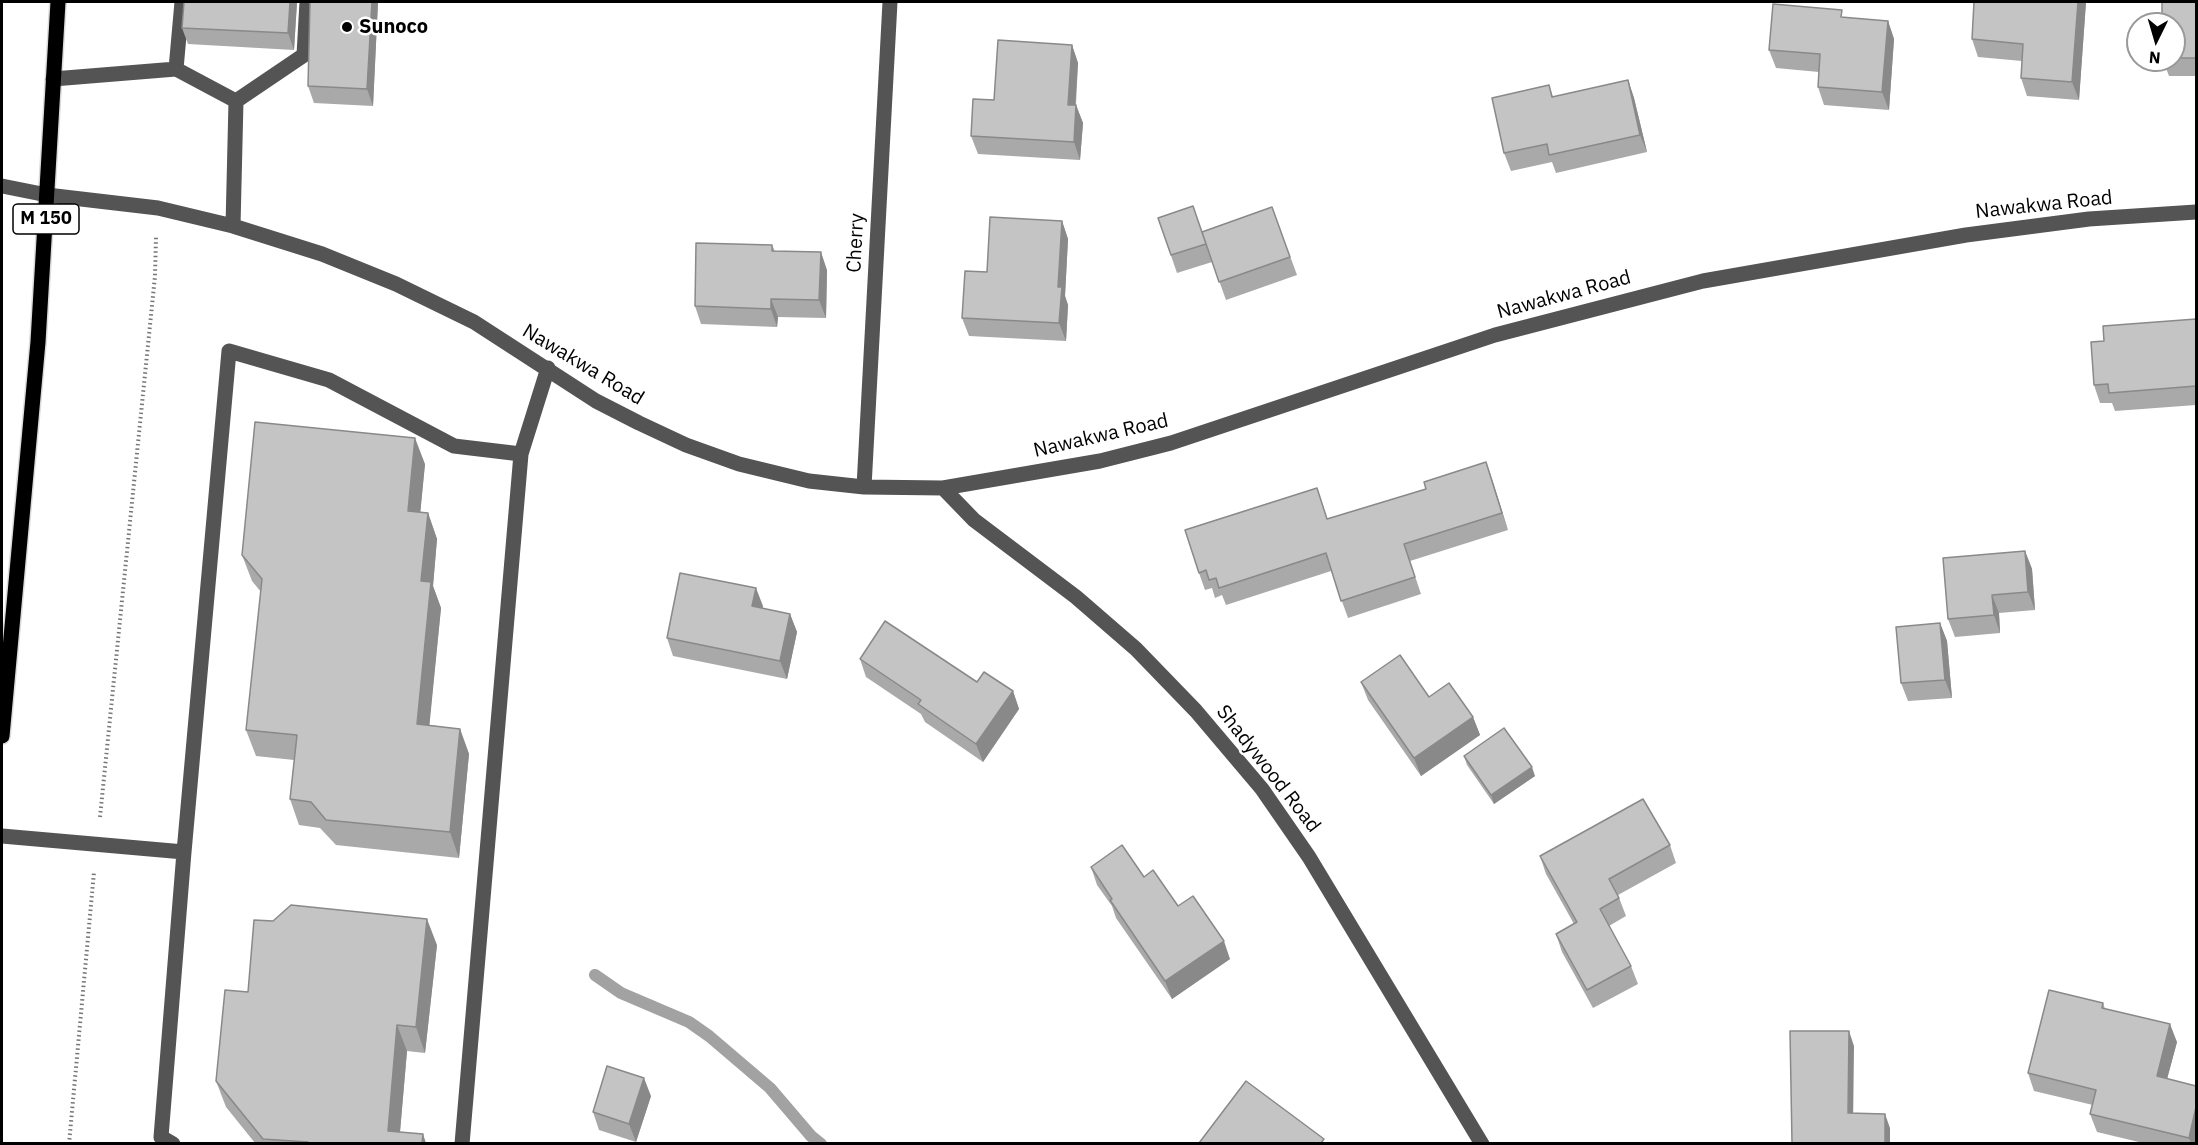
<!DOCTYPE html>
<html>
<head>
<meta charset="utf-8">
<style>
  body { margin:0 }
  #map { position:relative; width:2198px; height:1145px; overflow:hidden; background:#fff; font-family:"IBM Plex Sans",sans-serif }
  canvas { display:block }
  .frame { position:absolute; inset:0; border:3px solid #000; pointer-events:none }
  .north { position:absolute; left:2126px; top:12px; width:60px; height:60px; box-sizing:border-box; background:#fff; border:2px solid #999; border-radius:50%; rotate:185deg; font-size:16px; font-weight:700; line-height:24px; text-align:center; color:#000 }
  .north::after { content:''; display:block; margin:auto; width:21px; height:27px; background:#000; clip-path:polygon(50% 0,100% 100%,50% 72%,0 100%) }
</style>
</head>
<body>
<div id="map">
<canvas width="2198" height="1145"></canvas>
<div class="frame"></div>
<div class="north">N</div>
</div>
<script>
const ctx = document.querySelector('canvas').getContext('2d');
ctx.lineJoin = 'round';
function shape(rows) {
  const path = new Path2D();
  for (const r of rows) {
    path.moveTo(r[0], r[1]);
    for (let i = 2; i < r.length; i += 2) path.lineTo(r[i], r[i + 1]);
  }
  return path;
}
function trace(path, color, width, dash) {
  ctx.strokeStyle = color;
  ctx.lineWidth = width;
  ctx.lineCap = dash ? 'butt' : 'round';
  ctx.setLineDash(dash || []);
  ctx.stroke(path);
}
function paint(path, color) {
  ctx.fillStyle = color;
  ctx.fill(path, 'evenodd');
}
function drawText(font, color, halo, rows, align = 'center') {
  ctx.font = font + ' "IBM Plex Sans",sans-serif';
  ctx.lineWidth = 5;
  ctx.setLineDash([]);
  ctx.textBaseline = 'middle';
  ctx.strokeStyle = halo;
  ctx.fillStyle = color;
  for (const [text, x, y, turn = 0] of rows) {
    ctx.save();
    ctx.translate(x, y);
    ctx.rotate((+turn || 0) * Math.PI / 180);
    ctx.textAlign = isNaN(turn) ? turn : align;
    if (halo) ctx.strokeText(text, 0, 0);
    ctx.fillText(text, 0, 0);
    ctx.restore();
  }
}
const stream = shape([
  [595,975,621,993,689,1022,709,1036,770,1088,811,1136,821,1144]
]);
const path = shape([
  [100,817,155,276,156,237],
  [69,1144,94,872]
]);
const minor = shape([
  [176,69,182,2],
  [53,79,176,69,236,101,233,226],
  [236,101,304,55,307,2],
  [2,186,47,195,158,208,233,226,322,254,396,284,474,322,596,401,639,423,686,445,739,464,809,481,864,487,943,488,1100,461,1171,443,1495,335,1703,281,1966,235,2089,219,2196,212],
  [864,487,890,2],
  [943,488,974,520,1076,597,1136,649,1196,711,1262,789,1309,857,1482,1144],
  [2,836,184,852,161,1137,173,1144],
  [184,852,229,351,329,380,454,446,521,454],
  [462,1144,521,454,548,368]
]);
const major = shape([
  [2,736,38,342,58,2]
]);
const wall = shape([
  [184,2,297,2,294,50,188,44,182,28],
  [378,2,373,106,314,103,308,86],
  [1974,2,2086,2,2079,100,2027,96,2021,78,2022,61,1978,57,1972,39],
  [2196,2,2196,76,2169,76,2163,60,2174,60,2174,24],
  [1844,18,1888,21,1894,39,1889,110,1824,105,1818,87,1819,72,1776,68,1769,50],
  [1072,45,1078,63,1076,105,1083,123,1080,160,978,154,971,136,994,100],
  [1628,80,1634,98,1647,152,1556,173,1552,162,1511,171,1504,153,1549,85,1553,97],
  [1272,207,1297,275,1226,300,1206,244,1212,262,1177,273,1158,218,1202,232],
  [1062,221,1068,239,1065,296,1068,305,1066,341,969,336,962,318,987,272],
  [772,245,775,251,827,270,826,318,778,317,777,327,701,324,695,306],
  [2196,319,2196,405,2115,411,2112,403,2100,403,2094,385,2104,341],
  [1486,462,1508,530,1410,561,1421,594,1348,618,1331,571,1226,605,1222,595,1215,598,1212,588,1205,590,1199,573,1328,519,1426,489],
  [425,464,420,512,428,513,437,539,433,586,441,608,429,725,460,729,469,754,459,858,336,845,320,828,299,825,290,799,294,760,256,756,246,730,261,592,252,581,242,555],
  [2025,551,2032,569,2035,610,1999,613,2000,633,1955,637,1948,619],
  [763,606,762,608,790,614,797,632,787,679,673,656,667,638],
  [1940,623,1947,641,1952,698,1908,701,1901,683],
  [860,659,977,682,1013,691,1019,709,983,762,925,722,921,714,866,677],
  [1361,682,1429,697,1473,717,1480,735,1421,776,1368,700],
  [1464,756,1535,776,1494,804,1467,765],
  [1670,845,1676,863,1618,895,1626,916,1609,926,1631,966,1638,984,1593,1008,1562,952,1556,934,1574,924,1546,874,1540,856],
  [1091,867,1144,877,1178,906,1230,959,1172,999,1116,918,1112,906,1097,885],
  [437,945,425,1053,407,1051,400,1132,426,1143,255,1143,226,1107,216,1081],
  [2103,1003,2105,1009,2177,1042,2167,1079,2196,1143,2143,1143,2097,1132,2090,1114,2093,1105,2034,1091,2028,1073],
  [651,1096,636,1142,599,1130,593,1112]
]);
const shadedWall = shape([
  [290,2,297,2,294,50,288,33],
  [372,2,378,2,373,106,367,89],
  [2078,2,2086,2,2079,100,2072,82],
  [1888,21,1894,39,1889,110,1882,92],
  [1072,45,1078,63,1074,123,1068,105],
  [1628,80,1634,98,1647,152,1640,135],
  [1076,105,1083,123,1080,160,1074,142],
  [1062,221,1068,239,1065,296,1068,305,1066,341,1059,323,1058,287],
  [821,252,827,270,826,318,819,300],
  [771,299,778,317,777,327,771,309],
  [415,438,425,464,418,537,408,511],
  [1486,462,1492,479,1508,530,1502,513],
  [428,513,437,539,433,586,441,608,427,750,417,724,421,581],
  [2025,551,2032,569,2035,610,2028,592],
  [756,588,763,606,759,624,752,606],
  [1992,595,1999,613,2000,633,1994,615],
  [790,614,797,632,787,679,780,661],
  [1940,623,1947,641,1952,698,1945,680],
  [1013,691,1019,709,983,762,976,744],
  [1473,717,1480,735,1421,776,1414,758],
  [460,729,469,754,459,858,450,832],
  [1532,767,1535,776,1494,804,1491,795],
  [427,919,437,945,425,1053,416,1027],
  [1224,941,1230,959,1172,999,1165,981],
  [2170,1024,2177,1042,2163,1094,2157,1076],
  [397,1025,407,1051,399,1143,388,1131],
  [1849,1031,1854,1046,1853,1128,1848,1113],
  [644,1078,651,1096,636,1142,629,1124],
  [2196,1107,2196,1143,2191,1143,2189,1138],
  [1885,1114,1890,1128,1890,1143,1885,1143],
  [423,1134,426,1143,422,1143]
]);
const building = shape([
  [184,2,290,2,288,33,182,28,184,2],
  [310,2,372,2,367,89,308,86,310,2],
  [1974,2,2078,2,2072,82,2021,78,2023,44,1972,39,1974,2],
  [2162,2,2196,2,2196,58,2174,58,2174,24,2162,24,2162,2],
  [1773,4,1842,10,1841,17,1888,21,1882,92,1818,87,1820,54,1769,50,1773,4],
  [998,40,1072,45,1068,105,1076,105,1074,142,971,136,973,99,994,100,998,40],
  [1628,80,1640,135,1549,155,1547,144,1504,153,1492,98,1549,85,1552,97,1628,80],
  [1193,206,1206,244,1171,255,1158,218,1193,206],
  [1272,207,1290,257,1219,282,1202,232,1272,207],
  [990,217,1062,221,1058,287,1062,287,1059,323,962,318,965,271,987,272,990,217],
  [696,243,772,245,772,251,821,252,819,300,771,299,771,309,695,306,696,243],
  [2196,319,2196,386,2109,393,2108,384,2094,385,2091,342,2104,341,2103,326,2196,319],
  [255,422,415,438,408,511,428,513,421,581,431,582,417,724,460,729,450,832,326,820,311,802,290,799,297,735,246,730,262,579,242,555,255,422],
  [1486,462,1502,513,1404,544,1415,577,1341,601,1326,553,1219,588,1216,578,1209,580,1206,570,1199,573,1185,530,1317,488,1327,519,1426,489,1424,482,1486,462],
  [2025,551,2028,592,1992,595,1994,615,1948,619,1943,558,2025,551],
  [680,573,756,588,752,606,790,614,780,661,667,638,680,573],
  [885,621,977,682,984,672,1013,691,976,744,918,704,921,700,860,659,885,621],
  [1940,623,1945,680,1901,683,1896,627,1940,623],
  [1400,655,1429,697,1449,683,1473,717,1414,758,1361,682,1400,655],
  [1504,728,1532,767,1491,795,1464,756,1504,728],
  [1643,799,1670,845,1609,879,1619,898,1600,909,1631,966,1587,990,1556,934,1577,922,1540,856,1643,799],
  [1122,845,1144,877,1153,870,1178,906,1193,896,1224,941,1165,981,1110,900,1112,899,1091,867,1122,845],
  [291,905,427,919,416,1027,397,1025,388,1131,423,1134,422,1143,309,1143,308,1142,263,1139,216,1081,225,990,248,992,254,920,273,921,291,905],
  [2049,990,2103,1003,2102,1008,2170,1024,2157,1076,2196,1086,2196,1107,2189,1138,2090,1114,2096,1090,2028,1073,2049,990],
  [1790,1031,1849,1031,1848,1113,1885,1114,1885,1143,1792,1143,1790,1031],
  [607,1066,644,1078,629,1124,593,1112,607,1066],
  [1246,1081,1324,1139,1321,1143,1199,1143,1246,1081]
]);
const markers = [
  [347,27,6,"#000"]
];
const shields = [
  [46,219,66]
];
const shieldNames = [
  ["M 150",46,219]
];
const poiNames = [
  ["Sunoco",359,27]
];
const streetNames = [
  ["Nawakwa Road",2044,205,-6],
  ["Cherry",856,243,-87],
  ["Nawakwa Road",1564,295,-15],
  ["Nawakwa Road",583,365,31],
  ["Nawakwa Road",1101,436,-13],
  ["Shadywood Road",1268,769,52]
];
trace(stream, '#a2a2a2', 12);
trace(major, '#dbdbdb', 18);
trace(path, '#767676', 4, [1.5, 3]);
trace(minor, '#545454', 15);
trace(major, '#000', 15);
paint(wall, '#a9a9a9');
paint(shadedWall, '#898989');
paint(building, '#c4c4c4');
trace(building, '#898989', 1.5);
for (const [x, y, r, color] of markers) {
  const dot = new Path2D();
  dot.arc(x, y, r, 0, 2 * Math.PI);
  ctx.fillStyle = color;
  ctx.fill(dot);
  trace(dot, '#fff', 2);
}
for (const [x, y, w] of shields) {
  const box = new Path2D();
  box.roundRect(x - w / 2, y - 15, w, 30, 4.5);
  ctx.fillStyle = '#fff';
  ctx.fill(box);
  trace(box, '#000', 1.5);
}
drawText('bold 18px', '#000', null, shieldNames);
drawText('bold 20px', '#000', '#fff', poiNames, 'left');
drawText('20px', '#000', '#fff', streetNames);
</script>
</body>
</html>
